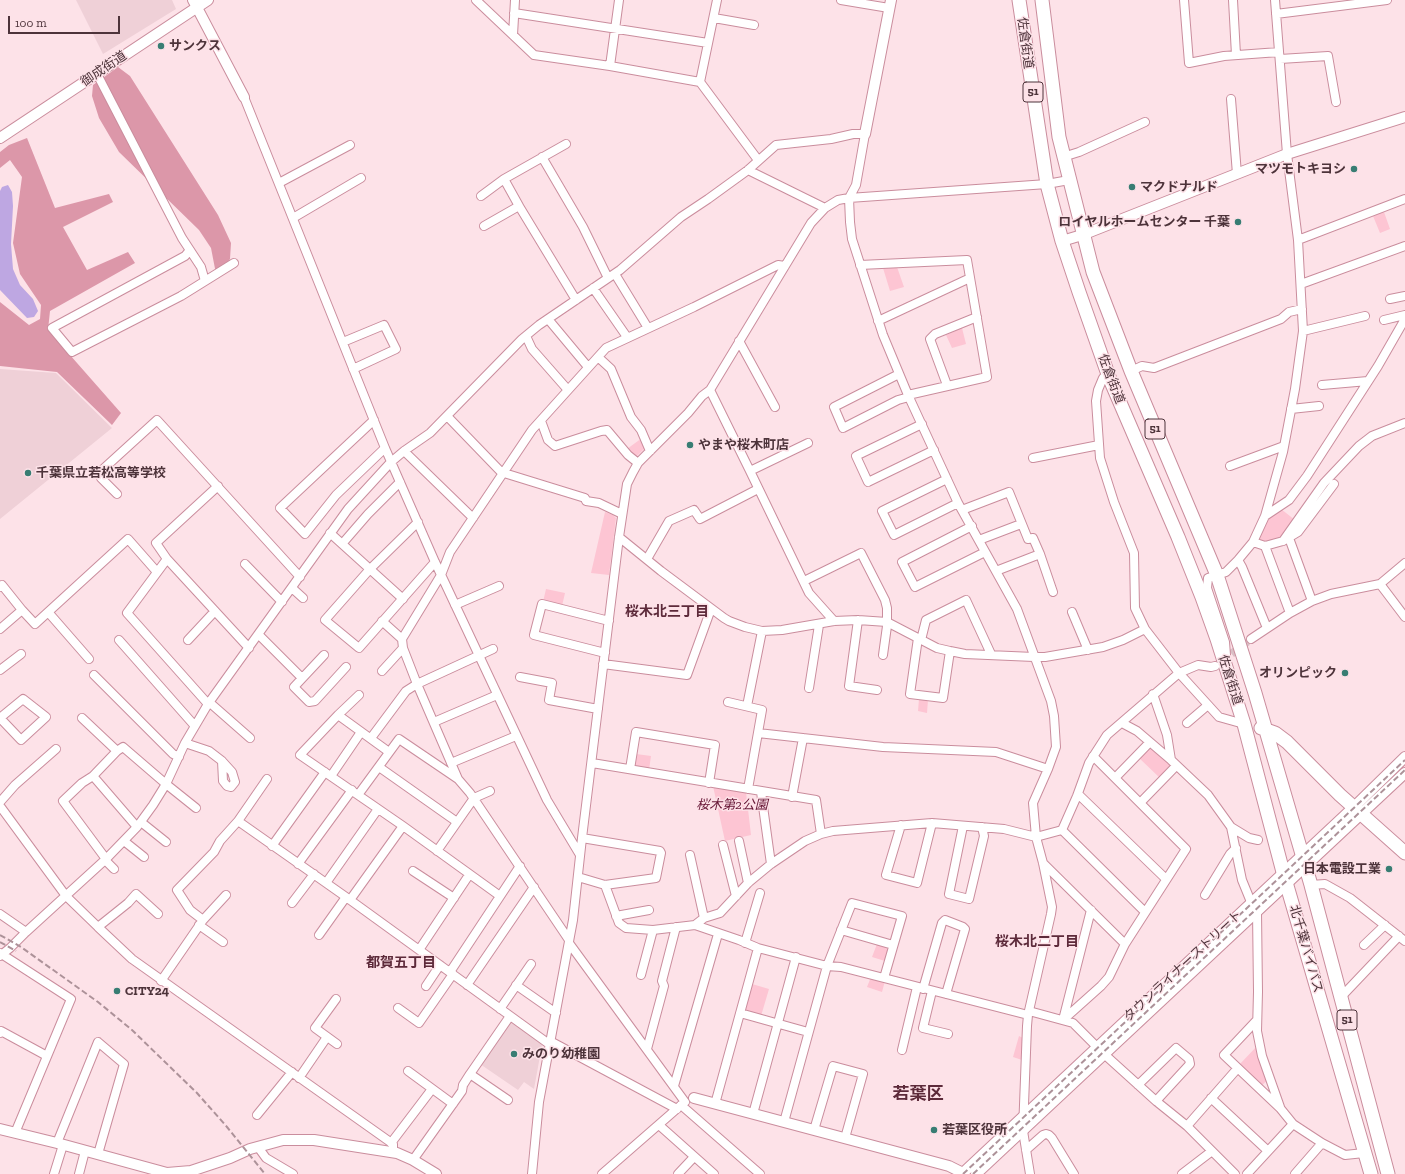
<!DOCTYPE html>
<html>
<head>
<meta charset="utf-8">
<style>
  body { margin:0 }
  #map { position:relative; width:1405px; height:1174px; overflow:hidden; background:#fde2e8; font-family:"Zilla Slab",serif }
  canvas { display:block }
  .scale { position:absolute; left:8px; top:16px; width:112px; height:18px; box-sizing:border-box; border:2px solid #4d333a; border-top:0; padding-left:5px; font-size:12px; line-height:14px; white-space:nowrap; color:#4d333a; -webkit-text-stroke:3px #fde2e8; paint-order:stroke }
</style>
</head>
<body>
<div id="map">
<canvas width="1405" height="1174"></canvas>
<div class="scale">100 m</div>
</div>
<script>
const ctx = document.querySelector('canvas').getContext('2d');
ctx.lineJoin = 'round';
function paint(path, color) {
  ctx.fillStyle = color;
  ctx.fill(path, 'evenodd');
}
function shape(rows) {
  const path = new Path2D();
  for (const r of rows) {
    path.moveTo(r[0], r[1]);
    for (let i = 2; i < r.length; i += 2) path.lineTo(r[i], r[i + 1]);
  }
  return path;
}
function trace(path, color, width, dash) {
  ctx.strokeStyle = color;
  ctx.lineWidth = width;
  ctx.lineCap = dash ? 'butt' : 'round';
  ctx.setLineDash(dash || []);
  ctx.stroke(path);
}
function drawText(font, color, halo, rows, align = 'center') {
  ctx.font = font + ' "Zilla Slab","Noto Sans JP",serif';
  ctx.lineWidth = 3;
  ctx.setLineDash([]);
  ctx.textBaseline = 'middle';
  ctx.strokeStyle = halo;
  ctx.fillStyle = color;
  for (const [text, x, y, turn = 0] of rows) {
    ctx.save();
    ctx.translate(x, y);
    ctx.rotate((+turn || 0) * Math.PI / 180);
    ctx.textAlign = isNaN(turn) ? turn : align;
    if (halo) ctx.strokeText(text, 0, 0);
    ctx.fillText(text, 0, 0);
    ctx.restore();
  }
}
const built = shape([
  [76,0,172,0,176,9,103,54],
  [0,369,56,373,112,428,0,519],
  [510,1019,542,1045,534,1089,524,1082,518,1090,480,1064]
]);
const green = shape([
  [1384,212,1390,229,1380,233,1373,216],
  [897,267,904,287,890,291,883,268],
  [962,328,966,344,952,348,946,335],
  [642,438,646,447,636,457,627,449],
  [1281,509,1295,520,1281,540,1265,545,1256,541,1268,518],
  [605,512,613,515,616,518,609,575,591,573],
  [546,589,565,593,562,606,543,602],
  [919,699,928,700,927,713,918,711],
  [1149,746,1171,764,1170,768,1161,779,1138,757],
  [636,754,651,756,649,770,634,768],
  [713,786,746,792,751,835,725,841],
  [877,944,887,947,888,950,885,961,872,957],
  [871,977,885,981,882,992,867,987],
  [752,984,769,989,761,1016,748,1013,745,1008],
  [1019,1036,1023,1038,1022,1060,1013,1057],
  [1258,1045,1269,1079,1261,1086,1239,1065]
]);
const forest = shape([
  [118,67,130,76,218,215,231,243,230,259,217,279,211,248,199,230,119,152,99,118,92,96,93,85],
  [27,138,55,208,109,194,113,202,63,227,87,270,128,252,135,263,50,311,48,330,121,413,112,425,57,372,0,366,0,302,29,325,40,319,41,305,20,274,13,243,22,177,10,160,0,168,0,152,9,145]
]);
const water = shape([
  [8,185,12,192,13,206,11,244,13,269,20,285,33,299,38,311,34,317,27,318,0,290,0,191,2,187]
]);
const minorTunnel = shape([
  [1222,661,1251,639]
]);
const minor = shape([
  [476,0,534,55,610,66,700,82,758,160],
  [841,0,889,8],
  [1184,0,1189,63,1224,56,1279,52],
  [1233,0,1236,55],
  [514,13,708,43],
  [1276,14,1387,0],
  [714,18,754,25],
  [513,35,515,0],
  [1280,59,1328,56,1336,102],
  [610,66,619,0],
  [97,74,182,238,201,267,205,281],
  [700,82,717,0],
  [244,97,385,448,435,562,547,800,580,855],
  [1231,99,1237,174],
  [542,157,583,227,608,278],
  [1063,157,1079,152,1145,122],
  [748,170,825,208],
  [279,183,350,145],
  [481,196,504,179],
  [519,206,504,179,566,144],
  [293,218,361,178],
  [484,226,519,206,576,300],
  [1298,240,1405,199],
  [190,250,185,256,52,328,72,352,181,296,234,263],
  [860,265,967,260,987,377,908,395],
  [615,274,648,328],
  [1301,284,1405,246],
  [593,288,627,337],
  [1390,299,1405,296],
  [548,319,588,367],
  [1384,320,1405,315],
  [878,321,970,278],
  [1303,331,1365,316],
  [526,336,532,349,568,390],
  [739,341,775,407],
  [343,342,384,325,396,349,353,369],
  [598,357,611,369,631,417,641,430,650,451],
  [1131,371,1142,366,1154,368,1281,319,1289,312,1302,309],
  [899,374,834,407,843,428,898,400,909,397],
  [1109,377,1103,378,1098,390,1096,401,1100,458,1114,502,1134,553,1135,608,1145,629,1179,673,1219,717,1244,724],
  [947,385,930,339,935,334,977,317],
  [1322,385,1368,381],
  [710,390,750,471],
  [1291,409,1319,406],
  [447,416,503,474],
  [374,420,280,508,305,534,336,495,385,448],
  [541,421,548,440,555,446,601,431,607,430,628,455,638,463],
  [922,424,856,456,868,482,934,450],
  [808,443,750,471,809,593,834,621],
  [404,451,473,518],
  [1033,458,1099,445],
  [1230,466,1284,446],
  [504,473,585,498,586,501,599,503,622,514],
  [947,479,882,511,894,535,958,503],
  [117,494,101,478,100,475,101,471,157,420,300,577],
  [962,510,1009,492,1028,539,1033,538,1040,554,1053,592],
  [1265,516,1289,500,1307,476,1378,366,1405,319],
  [418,522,370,569,325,620,359,648,435,562],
  [972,526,902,562,915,587,985,552],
  [330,533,403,599],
  [619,537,661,571,724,618,729,621,745,627,762,631,782,630,834,621,858,620,887,622,937,648,950,651,965,654,1034,657,1045,657,1103,647,1123,640,1145,629],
  [1289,538,1312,601],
  [979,540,1021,524],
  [1283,541,1324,483,1359,446,1372,436,1405,423],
  [1253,542,1265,546,1283,541,1298,532,1334,484],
  [342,544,368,514,400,482],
  [1265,546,1290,613],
  [167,559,249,648],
  [647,559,669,521,694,510,700,519,758,489],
  [1238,560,1242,567,1267,628],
  [245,564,282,602],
  [996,571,1040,554],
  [804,581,861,553,885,600,887,608,887,626,883,655],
  [1380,584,1405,617],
  [0,587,2,585,22,610,0,629],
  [292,588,303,598],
  [455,605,499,586],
  [22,610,35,624,128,539,157,572],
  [48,612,89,659],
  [1072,612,1088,650],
  [858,620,849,686,877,690],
  [382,621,402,639],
  [259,635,302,678],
  [918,638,910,694,943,698,950,651],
  [1251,639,1290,613,1312,601,1331,594,1380,584,1405,563],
  [119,640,194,725],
  [188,640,215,611],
  [921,640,926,620,966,600,991,654],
  [605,653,534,635,542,604,609,621],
  [324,655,294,687,309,702,315,701,346,667],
  [1226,655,1225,642,1207,588,1208,578,1226,572,1238,560,1253,542,1265,516,1283,452,1295,389,1303,331,1298,240,1287,154,1275,0],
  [603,664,687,675,711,609],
  [0,670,21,654],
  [382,671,403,648],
  [94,675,173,754,179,757],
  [520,677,552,683,549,700,598,709],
  [809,688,819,625],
  [1153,694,1167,735,1171,760,1208,795,1231,827,1242,880,1251,902],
  [209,702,250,738],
  [728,702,762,710,748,789],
  [208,704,127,613,167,559,156,543,218,486],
  [747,706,762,631],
  [338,715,359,695],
  [0,718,23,699,46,717,21,740,0,718],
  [82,718,117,751],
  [434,722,497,695],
  [1122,723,1137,731,1171,760],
  [1187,723,1208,705],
  [758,733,883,747,996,752,1048,769],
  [371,738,406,691,417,684,493,649],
  [185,743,209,751,222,761,232,772,235,782,231,787,227,786,223,781,222,761],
  [389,752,338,715,300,755,403,826,500,896],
  [451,763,516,736],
  [592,763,816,800,821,834],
  [379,767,457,822],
  [630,769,636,732,715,745,709,783],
  [93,776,137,827],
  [331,776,361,732],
  [1115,778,1150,742],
  [761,792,771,864],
  [1078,794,1166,879],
  [358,795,399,739,458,779],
  [792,797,803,738],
  [0,802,15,785,56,749],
  [1140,803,1176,766],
  [0,806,66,896,98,927],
  [238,821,267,779],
  [141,822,166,842],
  [901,825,886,875,917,883,932,823],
  [963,826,949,894,969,899,984,836,982,827],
  [1231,827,1249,838,1258,840],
  [1062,830,1145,912],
  [124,841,144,857],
  [739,841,748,883],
  [723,845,736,896],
  [272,846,325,772],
  [437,851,474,798,490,791],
  [690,855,704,918],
  [106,859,63,801,82,783,93,776,117,751,123,747,166,784,196,808],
  [105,860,114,869],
  [1043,863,1125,944],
  [298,864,352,790],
  [413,871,454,898],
  [578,877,605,885,656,878,661,853,660,851,582,838],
  [326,883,378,809],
  [605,885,619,923,626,928,653,930,695,925,704,918,720,913,748,883,771,864,805,841,821,834,833,831,932,823,1004,829,1036,837,1062,830,1077,796,1089,763,1107,735,1179,673,1198,665,1211,667,1215,666],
  [1311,885,1325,884,1350,898,1405,941],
  [1205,895,1230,854,1236,848],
  [350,900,403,826],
  [292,903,314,874],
  [1091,910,1063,1020,1101,986,1109,977,1125,944,1186,849,1093,756],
  [1257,912,1258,992,1257,1031,1262,1056,1280,1107],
  [0,914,26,932],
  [158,914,136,894,128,903,98,927,132,959,393,1144,393,1152],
  [616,916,649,910],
  [203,920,190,910,177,890,214,852,220,841,238,821,346,897,549,1044],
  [199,925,223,942],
  [695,925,739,940,758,948,827,966,841,967,1028,1015],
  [841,930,893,945],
  [319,935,346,897],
  [569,940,470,793,458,779,417,684,403,648,402,639,441,575,450,552,532,430,606,348,694,307,778,265,785,266],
  [569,943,685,1102],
  [745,943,760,893],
  [1364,945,1385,925],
  [419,950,469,875],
  [0,953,71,999,15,1133],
  [0,956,10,948,26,932,106,859,137,827,153,805,166,784,185,743,208,704,348,509,391,462,404,451,430,433,522,339,539,325,620,270,681,217,708,199,748,170,776,145,831,139,853,134,865,134,856,185,849,198,850,222,852,239,883,335,908,395,958,503,1017,609,1051,701,1054,716,1056,747,1048,769,1033,803,1036,837,1043,863,1052,907,1051,914,1028,1015,1027,1026,1023,1131,1030,1174],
  [450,972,520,866],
  [641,975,653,930],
  [161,981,203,920,226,895],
  [467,985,534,887],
  [516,985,556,1013],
  [426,986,440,965],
  [923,989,942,923,945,920,963,927,965,929,946,994],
  [932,991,923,1028,948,1034],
  [1341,997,1399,936],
  [336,999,315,1028,337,1044],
  [398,1008,419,1023,453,974],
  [500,1009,531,964],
  [1029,1011,1073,1023,1104,1054,1156,1101,1187,1126,1235,1174],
  [740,1013,808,1032],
  [1256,1021,1224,1055,1280,1108,1293,1124,1322,1143,1345,1155,1364,1153],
  [0,1033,1,1031,47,1056],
  [550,1041,677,1109],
  [647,1049,664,986,662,981,676,927],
  [902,1050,917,987],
  [408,1071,453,1104],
  [470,1074,510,1016],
  [299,1078,327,1037],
  [1138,1085,1176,1048,1189,1059,1190,1064,1156,1101],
  [674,1086,718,934],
  [1211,1098,1268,1151],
  [715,1104,758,948],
  [681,1105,760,1174],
  [753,1114,796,957],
  [257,1115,292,1072],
  [784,1122,827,966,852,903,902,916,884,978],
  [659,1125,714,1174],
  [1187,1126,1237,1069],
  [814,1130,833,1066,863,1074,845,1138],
  [57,1143,98,1042,124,1064,98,1154],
  [391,1143,432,1089],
  [258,1147,266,1158,293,1174],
  [1026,1150,1043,1135,1046,1134,1049,1135,1052,1138,1074,1174],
  [413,1160,462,1091,463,1085,470,1074,508,1100],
  [54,1174,63,1145],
  [79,1174,85,1151],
  [532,1174,539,1102,573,920,582,838,619,537,627,484,633,472,638,463,688,413,702,396,710,390,811,223,825,208,838,200,849,198,1047,184,1069,180],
  [602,1174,680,1106],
  [678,1174,694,1157],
  [1182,1174,1212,1151],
  [1247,1174,1293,1124],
  [1295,1174,1322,1143]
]);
const tertiary = shape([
  [193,0,244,97],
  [865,134,891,0],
  [0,138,208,0],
  [1062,241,1082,235,1287,154,1405,117],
  [694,1098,949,1166,963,1173],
  [0,1129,57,1143,167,1173,191,1171,230,1158,250,1149,283,1140,314,1140,397,1153,413,1160,436,1174],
  [962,1174,1354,807,1405,757],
  [976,1174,1405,773]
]);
const trunk = shape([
  [1019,0,1047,184,1062,241,1079,292,1109,377,1178,537,1202,597,1217,639,1244,724,1283,872,1371,1174],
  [1042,0,1059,137,1093,272,1131,371,1217,575,1255,693,1311,885,1388,1174],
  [1261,728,1275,733,1287,742,1340,795,1405,853]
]);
const rail = shape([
  [0,935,21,947,98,1002,132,1030,197,1093,227,1127,265,1174],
  [0,942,16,951],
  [963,1174,1405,760],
  [973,1174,1405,770]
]);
const markers = [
  [161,46,4,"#387d73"],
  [1354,169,4,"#387d73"],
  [1132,187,4,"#387d73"],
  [1238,222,4,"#387d73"],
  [690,445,4,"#387d73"],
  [28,473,4,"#387d73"],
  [1345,673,4,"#387d73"],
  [1389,869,4,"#387d73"],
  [117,991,4,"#387d73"],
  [514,1054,4,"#387d73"],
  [934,1130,4,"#387d73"]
];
const shields = [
  [1033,92,20],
  [1155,429,20],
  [1347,1020,20]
];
const shieldNames = [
  ["51",1033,92],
  ["51",1155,429],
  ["51",1347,1020]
];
const streetNames = [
  ["佐倉街道",1025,43,82],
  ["御成街道",104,69,-34],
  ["佐倉街道",1111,379,69],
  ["佐倉街道",1230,680,72],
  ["北千葉バイパス",1306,949,74],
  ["タウンライナーストリート",1183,966,-43]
];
const poiNames = [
  ["サンクス",169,46],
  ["マツモトキヨシ",1346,169,"right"],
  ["マクドナルド",1140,187],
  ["ロイヤルホームセンター 千葉",1230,222,"right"],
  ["やまや桜木町店",698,445],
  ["千葉県立若松高等学校",36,473],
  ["オリンピック",1337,673,"right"],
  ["日本電設工業",1381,869,"right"],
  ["CITY24",125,991],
  ["みのり幼稚園",522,1054],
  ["若葉区役所",942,1130]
];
const parkNames = [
  ["桜木第2公園",732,805]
];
const neighbourhoodNames = [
  ["桜木北三丁目",667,612],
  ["桜木北二丁目",1037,942],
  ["都賀五丁目",401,963]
];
const districtNames = [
  ["若葉区",918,1094]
];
paint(built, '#efd0d7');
paint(green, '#fdc5d3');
paint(forest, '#dc97a9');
paint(water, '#bea7e2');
trace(minorTunnel, '#dabfc5', 8, [8, 4]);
trace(minor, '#ca8d9d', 10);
trace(tertiary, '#ca8d9d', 12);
trace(trunk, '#ca8d9d', 15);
trace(minor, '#fff', 8);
trace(tertiary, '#fff', 10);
trace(trunk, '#fff', 13);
trace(rail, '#ad9299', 2, [6, 3]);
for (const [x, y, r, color] of markers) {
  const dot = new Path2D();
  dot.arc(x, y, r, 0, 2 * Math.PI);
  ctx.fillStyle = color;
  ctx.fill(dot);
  trace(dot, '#fde2e8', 1.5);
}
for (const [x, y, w] of shields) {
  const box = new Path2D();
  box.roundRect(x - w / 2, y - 10, w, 20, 3);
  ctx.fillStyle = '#fde2e8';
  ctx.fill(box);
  trace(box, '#4d333a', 1);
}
drawText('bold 12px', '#4d333a', null, shieldNames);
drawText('13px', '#4d333a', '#fde2e8', streetNames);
drawText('bold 13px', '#4d333a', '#fde2e8', poiNames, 'left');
drawText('italic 13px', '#651434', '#fde2e8', parkNames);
drawText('bold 14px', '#5d2a3a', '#fde2e8', neighbourhoodNames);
drawText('bold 17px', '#5d2a3a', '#fde2e8', districtNames);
</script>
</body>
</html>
